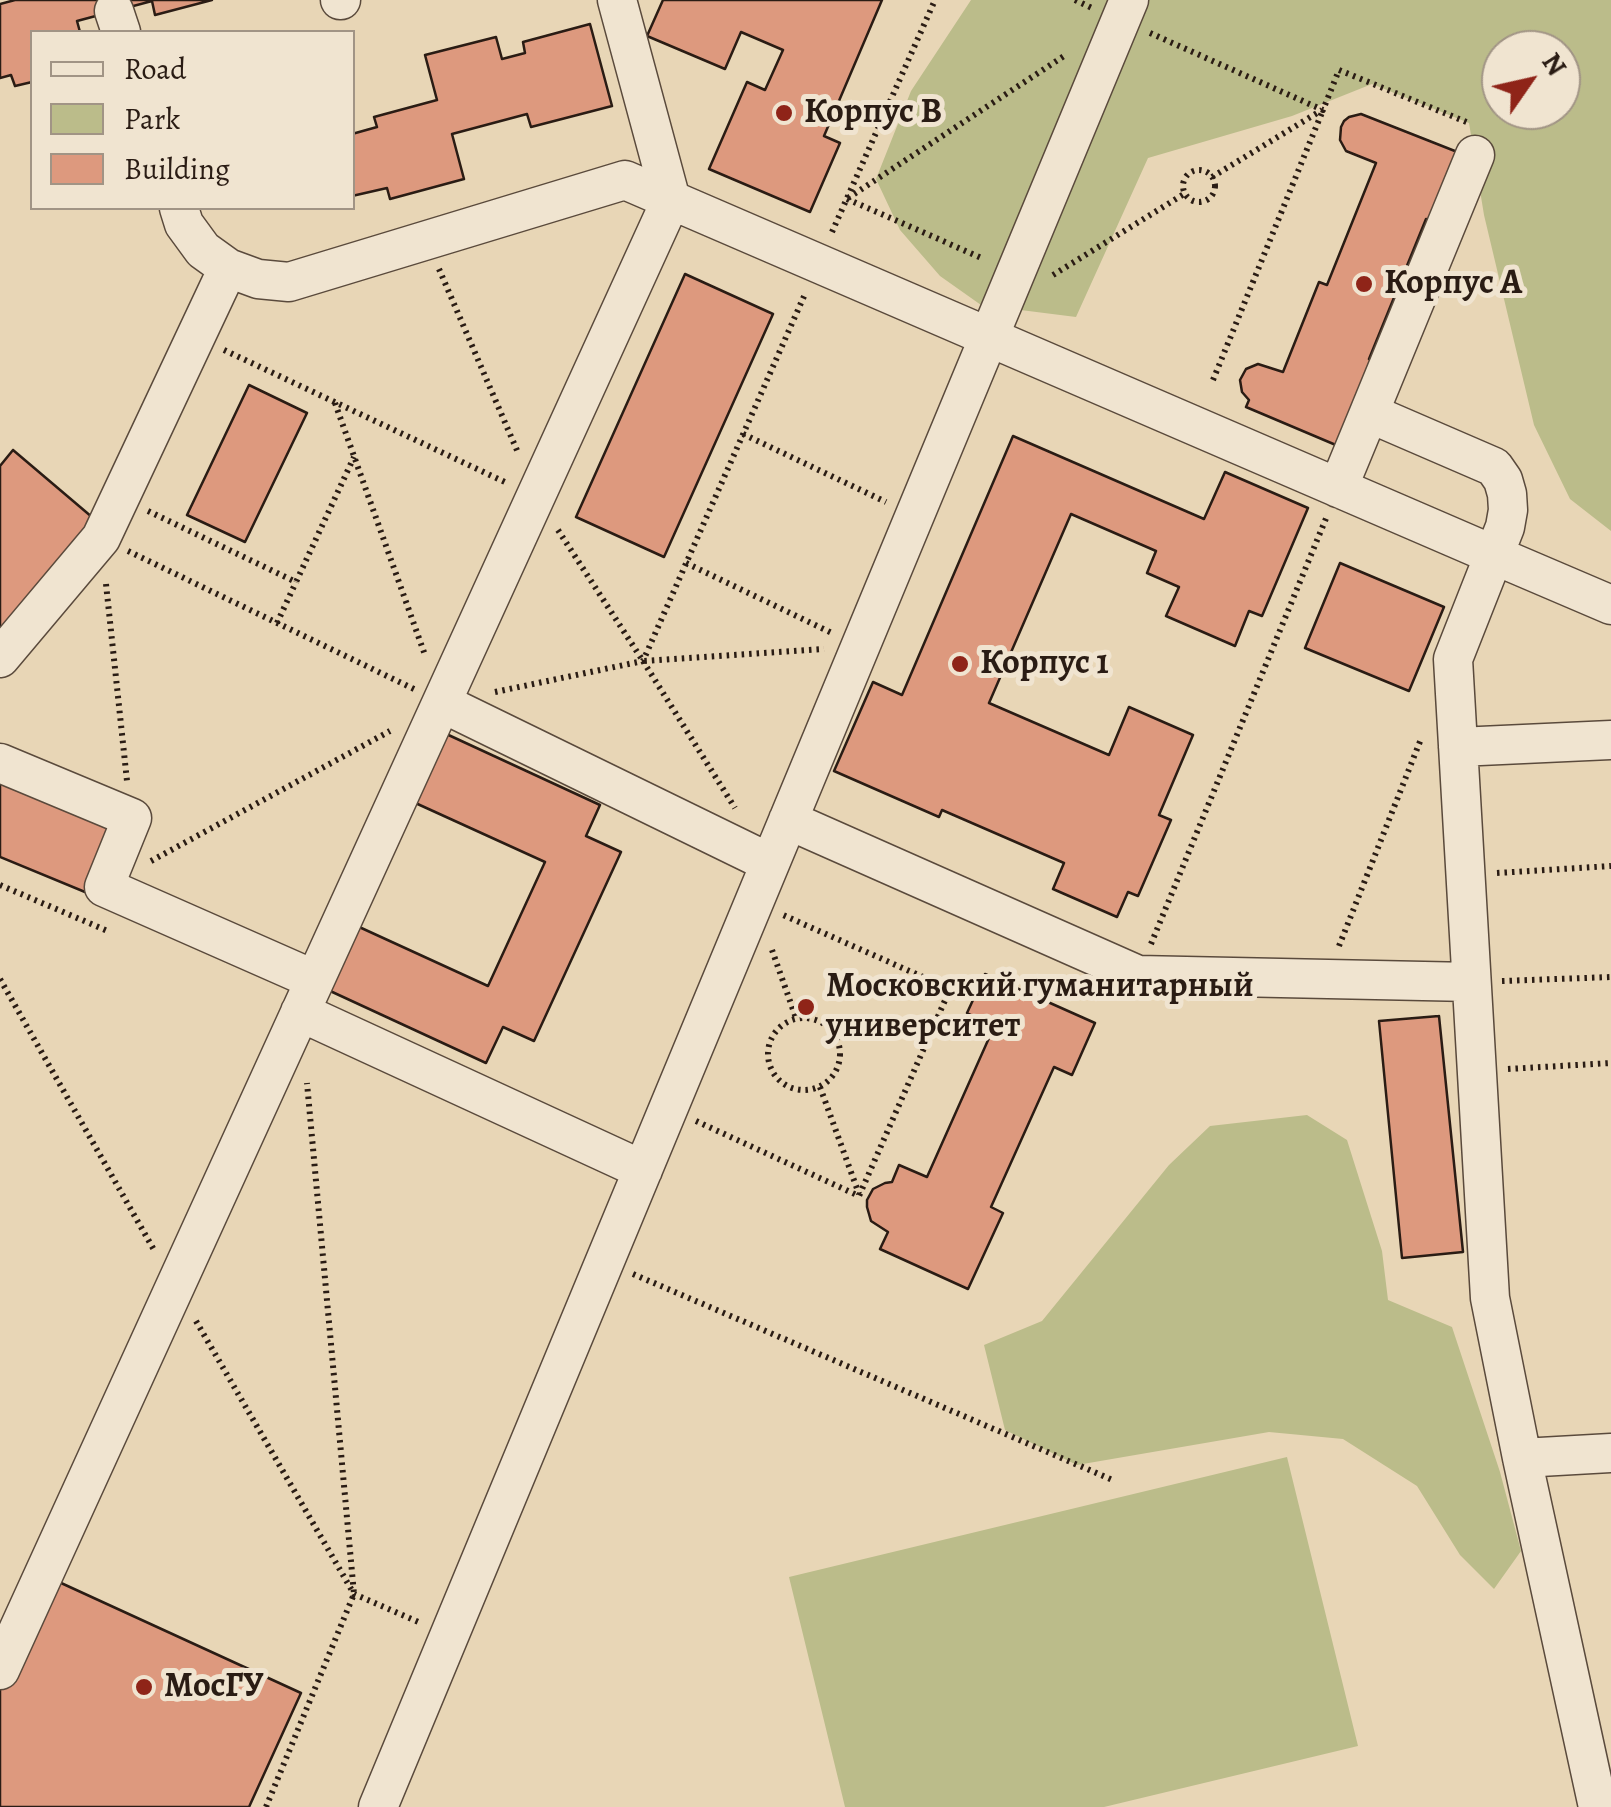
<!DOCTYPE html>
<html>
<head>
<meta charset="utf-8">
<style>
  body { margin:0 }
  #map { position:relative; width:1611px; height:1807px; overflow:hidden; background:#e8d6b6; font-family:Alegreya,serif }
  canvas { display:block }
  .legend { position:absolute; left:30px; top:30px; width:325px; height:180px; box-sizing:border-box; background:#f0e4d0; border:2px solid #a19485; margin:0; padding:12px 18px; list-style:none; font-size:30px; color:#2a1c14 }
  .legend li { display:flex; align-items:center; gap:20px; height:50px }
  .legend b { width:50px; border:2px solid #a19485 }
  .north { position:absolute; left:1481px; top:30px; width:100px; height:100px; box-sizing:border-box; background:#f0e4d0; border:2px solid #a19485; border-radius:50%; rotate:56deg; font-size:28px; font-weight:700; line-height:40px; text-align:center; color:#2a1c14 }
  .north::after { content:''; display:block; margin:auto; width:35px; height:45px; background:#8f2418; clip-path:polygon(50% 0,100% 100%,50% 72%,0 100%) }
</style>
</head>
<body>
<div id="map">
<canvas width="1611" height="1807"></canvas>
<ul class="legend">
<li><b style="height:12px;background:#f0e4d0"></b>Road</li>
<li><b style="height:28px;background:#bbbc8a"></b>Park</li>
<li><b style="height:28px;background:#dd997e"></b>Building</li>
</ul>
<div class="north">N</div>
</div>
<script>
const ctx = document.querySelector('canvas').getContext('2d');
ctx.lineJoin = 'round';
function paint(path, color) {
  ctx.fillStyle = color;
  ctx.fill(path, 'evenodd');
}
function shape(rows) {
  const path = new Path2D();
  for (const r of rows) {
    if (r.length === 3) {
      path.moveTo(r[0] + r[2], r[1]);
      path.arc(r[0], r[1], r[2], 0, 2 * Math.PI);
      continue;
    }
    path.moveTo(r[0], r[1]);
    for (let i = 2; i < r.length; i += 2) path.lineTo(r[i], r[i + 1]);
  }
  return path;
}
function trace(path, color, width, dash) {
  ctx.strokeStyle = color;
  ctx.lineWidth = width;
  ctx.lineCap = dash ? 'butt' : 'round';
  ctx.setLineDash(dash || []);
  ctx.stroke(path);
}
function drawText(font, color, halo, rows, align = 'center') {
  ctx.font = font + ' Alegreya,serif';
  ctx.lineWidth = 10;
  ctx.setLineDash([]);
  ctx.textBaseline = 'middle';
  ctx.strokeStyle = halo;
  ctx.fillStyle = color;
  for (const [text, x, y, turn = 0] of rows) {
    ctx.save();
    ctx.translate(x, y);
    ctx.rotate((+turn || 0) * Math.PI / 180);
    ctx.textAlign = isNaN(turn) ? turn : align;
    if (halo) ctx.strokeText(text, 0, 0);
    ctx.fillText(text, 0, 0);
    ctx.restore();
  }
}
const green = shape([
  [971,0,1611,0,1611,531,1570,499,1534,425,1484,215,1469,123,1372,84,1292,116,1148,158,1076,317,981,305,940,276,900,230,876,179,911,91],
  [1501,50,1561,50,1561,110,1501,110],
  [1307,1115,1347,1140,1382,1251,1388,1300,1452,1327,1500,1472,1521,1551,1494,1589,1460,1555,1417,1486,1343,1439,1269,1432,1077,1465,1005,1430,984,1345,1042,1321,1169,1165,1210,1126],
  [1287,1457,1358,1746,1104,1807,845,1807,789,1577]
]);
const building = shape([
  [15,0,212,0,155,15,152,1,77,21,80,32,32,32,32,82,15,86,11,75,0,78,0,4,15,0],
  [663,0,882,0,824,136,840,143,810,212,709,169,747,82,765,90,783,50,741,32,725,69,647,36,663,0],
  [590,24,612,106,531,127,527,114,452,134,464,179,390,199,387,188,352,196,352,134,377,127,374,117,437,100,425,55,496,37,502,59,525,53,523,42,590,24],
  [1361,114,1465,155,1437,223,1426,219,1369,359,1385,365,1350,451,1246,407,1249,400,1242,392,1240,380,1246,369,1258,364,1283,372,1319,282,1327,285,1376,163,1346,151,1340,140,1341,127,1344,121,1349,117,1361,114],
  [685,274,773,314,664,557,576,517,685,274],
  [249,385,307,413,245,542,187,515,249,385],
  [1013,436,1204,519,1225,472,1308,508,1262,616,1249,611,1235,646,1166,616,1179,587,1147,573,1156,551,1071,514,989,703,1109,755,1129,707,1193,735,1159,815,1171,820,1138,896,1128,892,1117,917,1053,889,1064,863,942,810,939,817,834,771,873,682,902,695,1013,436],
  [13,450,99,523,0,641,0,466,13,450],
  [1340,563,1444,607,1409,691,1305,648,1340,563],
  [442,732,600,805,586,836,621,852,534,1041,503,1027,486,1063,328,990,357,926,488,986,545,862,411,801,442,732],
  [0,781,112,827,85,892,0,857,0,781],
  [985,974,1095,1023,1072,1075,1054,1067,991,1207,1003,1213,968,1289,880,1249,888,1232,871,1221,867,1207,867,1200,873,1189,885,1183,892,1182,899,1165,927,1177,989,1038,968,1028,973,1016,967,1013,985,974],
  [1439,1016,1463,1252,1402,1258,1379,1021,1439,1016],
  [48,1577,301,1693,249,1807,0,1807,0,1681,48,1577]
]);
const path = shape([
  [1075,0,1092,8],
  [1150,33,1323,110,1339,70,1469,123],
  [1199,186,16],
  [1212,177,1322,110],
  [848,198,1067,54],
  [847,199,984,259],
  [832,232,935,0],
  [439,269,519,455],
  [1053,275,1184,194],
  [224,350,507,483],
  [1213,380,1323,110],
  [335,403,425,655],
  [743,434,886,502],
  [148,511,296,582,354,457],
  [558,530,643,661,824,649],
  [128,551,414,689],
  [686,563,832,633],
  [106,584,127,781],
  [277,623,296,582],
  [643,661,735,808],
  [495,692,643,661,805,294],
  [151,861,390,731],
  [1497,873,1611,866],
  [0,885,110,932],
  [1151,944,1327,516],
  [1339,946,1421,739],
  [772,950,796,1018],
  [0,979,154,1250],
  [1502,981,1611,977],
  [804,1054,36],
  [1508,1069,1611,1063],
  [820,1087,859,1194],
  [696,1121,859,1196,950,989,783,915],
  [633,1274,1115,1481],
  [196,1321,354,1594,421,1623],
  [266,1807,354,1594,307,1083]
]);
const minor = shape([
  [340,0,341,0],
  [114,11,121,32],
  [1475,155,1369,413,1494,467,1503,480,1507,494,1508,510,1505,527,1494,555,1611,605],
  [179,208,184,224,203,250,228,268,258,279,289,282,625,180,1494,555,1453,659,1490,1298,1522,1458,1598,1807],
  [1338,488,1369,413],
  [0,658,101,538,228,268],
  [442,703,770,863],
  [1458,747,1611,740],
  [0,763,132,818,104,887,315,980],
  [788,820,1138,975,1471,982],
  [300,1012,643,1170],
  [1522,1458,1611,1453],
  [0,1670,671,200,617,0],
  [378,1807,1129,0]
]);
const markers = [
  [784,113,10,"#8f2418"],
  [1364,284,10,"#8f2418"],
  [960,664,10,"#8f2418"],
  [806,1007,10,"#8f2418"],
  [144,1687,10,"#8f2418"]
];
const poiNames = [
  ["Корпус В",804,113],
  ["Корпус А",1384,284],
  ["Корпус 1",980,664],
  ["Московский гуманитарный",826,987],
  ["университет",826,1027],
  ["МосГУ",164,1687]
];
paint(green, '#bbbc8a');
paint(building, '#dd997e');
trace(building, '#2a1c14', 2.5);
trace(minor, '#5a4a3c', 41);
trace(path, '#2a1c14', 6, [2.5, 5]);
trace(minor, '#f0e4d0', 38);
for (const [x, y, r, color] of markers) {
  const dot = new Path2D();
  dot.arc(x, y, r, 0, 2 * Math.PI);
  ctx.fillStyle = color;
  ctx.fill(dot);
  trace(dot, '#f0e4d0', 4);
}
drawText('bold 35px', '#2a1c14', '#f0e4d0', poiNames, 'left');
</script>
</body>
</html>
